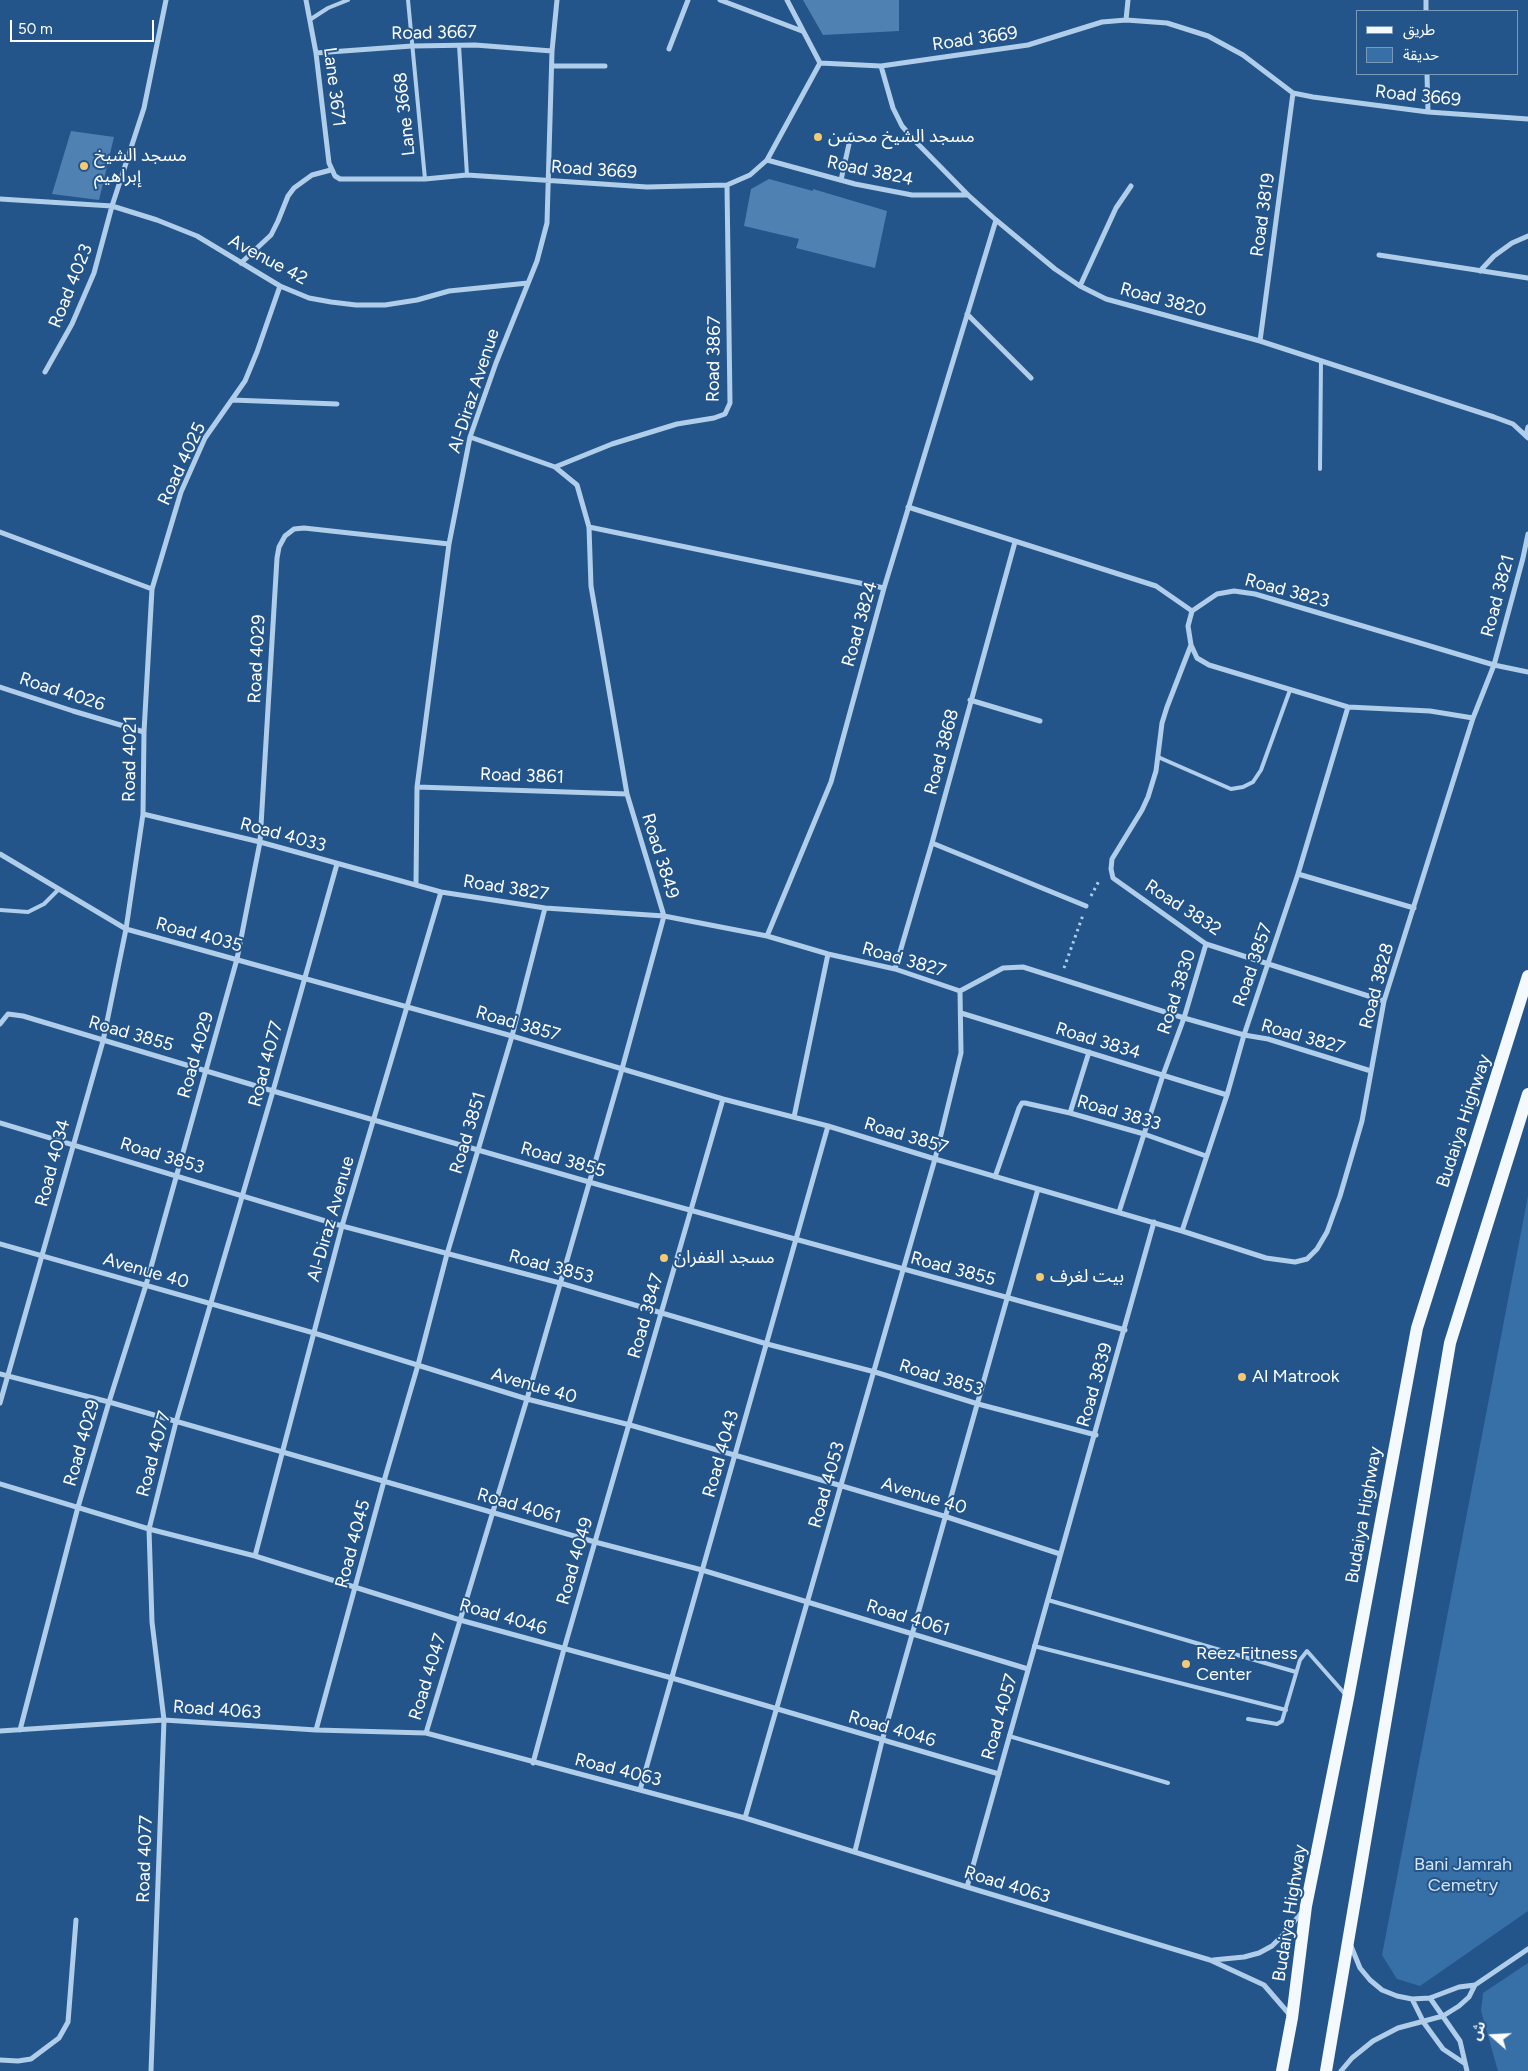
<!DOCTYPE html>
<html>
<head>
<meta charset="utf-8">
<style>
  body { margin:0 }
  #map { position:relative; width:1528px; height:2071px; overflow:hidden; background:#23558a; font-family:Figtree,"Noto Sans Arabic",sans-serif }
  canvas { display:block }
  .legend { position:absolute; left:1356px; top:10px; width:162px; height:65px; box-sizing:border-box; background:#23558a; border:1px solid #7b99b9; margin:0; padding:6px 9px; list-style:none; font-size:15px; color:#fff }
  .legend li { display:flex; align-items:center; gap:10px; height:25px }
  .legend b { width:25px; border:1px solid #7b99b9 }
  .north { position:absolute; left:1468px; top:2011px; width:50px; height:50px; -webkit-text-stroke:4px #23558a; paint-order:stroke; rotate:289deg; font-size:14px; font-weight:700; line-height:20px; text-align:center; color:#fff }
  .north::after { content:''; display:block; margin:auto; width:18px; height:22px; background:#fff; clip-path:polygon(50% 0,100% 100%,50% 72%,0 100%) }
  .scale { position:absolute; left:10px; top:20px; width:144px; height:22px; box-sizing:border-box; border:2px solid #fff; border-top:0; padding-left:6px; font-size:15px; line-height:18px; white-space:nowrap; color:#fff; -webkit-text-stroke:4px #23558a; paint-order:stroke }
</style>
</head>
<body>
<div id="map">
<canvas width="1528" height="2071"></canvas>
<ul class="legend">
<li><b style="height:6px;background:#f4f9fe"></b>طريق</li>
<li><b style="height:14px;background:#376fa7"></b>حديقة</li>
</ul>
<div class="north">ش</div>
<div class="scale">50 m</div>
</div>
<script>
const ctx = document.querySelector('canvas').getContext('2d');
ctx.lineJoin = 'round';
function paint(path, color) {
  ctx.fillStyle = color;
  ctx.fill(path, 'evenodd');
}
function shape(rows) {
  const path = new Path2D();
  for (const r of rows) {
    path.moveTo(r[0], r[1]);
    for (let i = 2; i < r.length; i += 2) path.lineTo(r[i], r[i + 1]);
  }
  return path;
}
function trace(path, color, width, dash) {
  ctx.strokeStyle = color;
  ctx.lineWidth = width;
  ctx.lineCap = dash ? 'butt' : 'round';
  ctx.setLineDash(dash || []);
  ctx.stroke(path);
}
function drawText(font, color, halo, rows, align = 'center') {
  ctx.font = font + ' Figtree,"Noto Sans Arabic",sans-serif';
  ctx.lineWidth = 4;
  ctx.setLineDash([]);
  ctx.textBaseline = 'middle';
  ctx.strokeStyle = halo;
  ctx.fillStyle = color;
  for (const [text, x, y, turn = 0] of rows) {
    ctx.save();
    ctx.translate(x, y);
    ctx.rotate((+turn || 0) * Math.PI / 180);
    ctx.textAlign = isNaN(turn) ? turn : align;
    if (halo) ctx.strokeText(text, 0, 0);
    ctx.fillText(text, 0, 0);
    ctx.restore();
  }
}
const green = shape([
  [1528,1196,1528,1911,1420,1986,1397,1979,1382,1955],
  [1528,1963,1528,2071,1498,2071,1481,2011,1483,1993]
]);
const building = shape([
  [803,0,899,0,899,31,823,35],
  [71,131,114,137,99,200,52,194],
  [769,179,813,191,813,189,887,211,875,268,796,248,799,239,744,226,751,189]
]);
const path = shape([
  [1091,896,1100,879],
  [1064,968,1083,915]
]);
const lane = shape([
  [408,0,425,179],
  [311,19,328,8,348,0],
  [459,45,467,175],
  [1320,469,1321,361],
  [1158,757,1231,789,1243,787,1253,782,1261,770,1290,690],
  [0,910,28,912,44,904,59,889],
  [1048,1600,1296,1672],
  [1034,1646,1286,1710],
  [1248,1719,1277,1724,1282,1721,1300,1660,1307,1651,1345,1694],
  [1009,1736,1168,1783]
]);
const street = shape([
  [306,0,316,53,329,163,335,176,340,179,425,179,467,175,647,187,727,185,750,175,767,160,820,63],
  [720,0,802,31],
  [787,0,820,63],
  [1426,0,1426,11],
  [1126,20,1128,0],
  [669,49,688,0],
  [316,53,412,46,475,45,552,51],
  [820,63,881,66,1028,45,1102,22,1126,20,1167,23,1208,36,1243,55,1293,93,1313,97,1428,112,1528,119],
  [552,66,605,66],
  [881,66,893,108,902,126,917,143,968,195,996,220,1055,269,1080,286,1106,299,1260,341,1494,417,1513,424,1528,438],
  [1427,74,1428,112],
  [767,160,855,184,912,195,968,195],
  [841,180,851,135],
  [0,199,112,206,157,220,197,236,280,286,309,298,331,302,356,305,385,305,417,300,449,291,528,283],
  [1379,255,1528,278],
  [241,263,271,235,278,221,288,196,294,188,312,175,331,170],
  [1480,271,1494,256,1512,243,1528,236],
  [1080,286,1116,208,1131,186],
  [967,314,1031,378],
  [1260,341,1293,93],
  [45,372,72,324,94,273,112,206,144,108,166,0],
  [232,400,337,404],
  [1526,435,1528,427],
  [555,467,612,444,677,424,714,418,725,414,730,403,727,185],
  [908,507,1156,586,1192,611],
  [589,527,884,588],
  [0,532,152,589],
  [1192,611,1217,594,1234,591,1255,594,1494,665,1528,672],
  [1192,611,1188,626,1191,645,1197,658,1209,665,1348,707,1430,711,1473,718],
  [1191,645,1167,707,1162,723,1156,771,1148,797,1142,810,1112,859,1111,869,1113,878,1206,944,1384,1001],
  [0,687,73,711,144,732],
  [970,700,1040,721],
  [417,787,627,794],
  [143,814,260,842,441,892,545,908,664,916,767,936,828,954,895,969,960,991,1003,968,1023,967,1184,1018,1244,1035,1268,1039,1371,1071],
  [932,843,1086,906],
  [0,854,126,929,512,1036,723,1099,828,1126,935,1159,1182,1231,1266,1258,1295,1262,1307,1259,1317,1249,1327,1232,1340,1196,1362,1121,1384,1001,1473,718,1494,665,1523,558,1528,534],
  [1298,874,1414,908],
  [416,884,417,787,449,544,470,437,496,363,537,261,547,223,552,51,557,0],
  [767,936,831,782,884,588,996,220],
  [895,969,932,843,1015,542],
  [961,1013,1227,1095],
  [0,1024,8,1014,23,1016,273,1091,610,1188,1125,1330],
  [1070,1113,1089,1052],
  [794,1117,828,954],
  [0,1123,342,1226,560,1283,767,1344,875,1372,978,1404,1096,1435],
  [995,1177,1019,1108,1022,1103,1025,1103,1070,1113,1144,1134,1206,1156],
  [1119,1212,1163,1075,1184,1018,1206,944],
  [1182,1231,1227,1095,1244,1035,1298,874,1348,707],
  [0,1244,314,1333,527,1399,630,1425,842,1486,947,1517,1060,1554],
  [0,1374,109,1402,595,1542,702,1570,1028,1669],
  [0,1403,103,1041,126,929,143,814,144,732,152,589,181,492,205,438,245,381,257,352,280,286],
  [0,1484,149,1529,255,1556,460,1620,672,1678,999,1774],
  [255,1556,342,1226,441,892],
  [20,1730,78,1507,109,1402,146,1285,237,959,260,842,277,558,279,547,285,536,294,529,304,528,449,544],
  [316,1730,384,1481,418,1365,447,1254,512,1036,545,908],
  [0,1731,164,1720,316,1730,426,1733,745,1818,967,1887,1210,1960,1264,1985,1290,2015],
  [426,1733,527,1399,622,1069,664,916,627,794,591,586,589,527,577,485,555,467,470,437],
  [533,1763,564,1649,723,1099],
  [640,1790,828,1126],
  [745,1818,935,1159,961,1053,960,991],
  [855,1851,882,1741,1038,1189],
  [967,1887,1154,1222],
  [1351,1946,1360,1968,1370,1980,1382,1990,1397,1996,1412,1999,1430,1998,1459,1987,1475,1985,1528,1949],
  [1213,1960,1244,1957,1259,1953,1272,1946,1283,1935,1302,1912],
  [1430,1998,1460,2041,1467,2071],
  [1412,1999,1424,2023,1443,2049,1464,2063],
  [0,2060,18,2061,31,2059,59,2038,68,2022,76,1920],
  [151,2071,164,1720,152,1622,149,1529,176,1422,273,1091,337,864],
  [1341,2071,1352,2058,1373,2041,1398,2028,1443,2016,1459,2006,1469,1997,1475,1985]
]);
const primary = shape([
  [1282,2071,1292,2018,1306,1906,1348,1698,1417,1328,1528,976],
  [1326,2071,1450,1343,1528,1094]
]);
const markers = [
  [818,137,5,"#f5ca73"],
  [84,166,5,"#f5ca73"],
  [664,1258,5,"#f5ca73"],
  [1040,1277,5,"#f5ca73"],
  [1242,1377,5,"#f5ca73"],
  [1186,1664,5,"#f5ca73"]
];
const streetNames = [
  ["Road 3667",434,33,-1],
  ["Road 3669",975,39,-8],
  ["Lane 3671",334,87,83],
  ["Road 3669",1418,96,6],
  ["Lane 3668",405,114,-96],
  ["Road 3669",594,170,4],
  ["Road 3824",870,171,12],
  ["Road 3819",1263,215,-82],
  ["Avenue 42",268,260,28],
  ["Road 4023",71,286,-68],
  ["Road 3820",1163,300,15],
  ["Road 3867",714,359,-89],
  ["Al-Diraz Avenue",474,391,-72],
  ["Road 4025",182,464,-65],
  ["Road 3823",1287,591,15],
  ["Road 3821",1498,596,-75],
  ["Road 3824",860,624,-74],
  ["Road 4029",257,659,-87],
  ["Road 4026",62,692,18],
  ["Road 3868",942,752,-75],
  ["Road 4021",130,759,-89],
  ["Road 3861",522,776,2],
  ["Road 4033",283,835,15],
  ["Road 3849",660,856,73],
  ["Road 3827",506,888,9],
  ["Road 3832",1183,908,33],
  ["Road 4035",199,935,15],
  ["Road 3827",904,960,16],
  ["Road 3857",1253,965,-71],
  ["Road 3828",1377,986,-75],
  ["Road 3830",1177,992,-72],
  ["Road 3857",518,1024,16],
  ["Road 3855",131,1034,16],
  ["Road 3827",1303,1037,16],
  ["Road 3834",1098,1041,17],
  ["Road 4029",196,1055,-74],
  ["Road 4077",266,1064,-75],
  ["Road 3833",1119,1113,16],
  ["Budaiya Highway",1464,1121,-72],
  ["Road 3851",468,1133,-73],
  ["Road 3857",906,1136,17],
  ["Road 3853",162,1156,17],
  ["Road 3855",563,1160,16],
  ["Road 4034",53,1163,-75],
  ["Al-Diraz Avenue",331,1219,-74],
  ["Road 3853",551,1267,15],
  ["Road 3855",953,1269,15],
  ["Avenue 40",146,1271,16],
  ["Road 3847",646,1316,-74],
  ["Road 3853",941,1378,17],
  ["Road 3839",1095,1385,-74],
  ["Avenue 40",534,1386,16],
  ["Road 4029",82,1443,-74],
  ["Road 4077",154,1454,-75],
  ["Road 4043",721,1454,-74],
  ["Road 4053",827,1485,-74],
  ["Avenue 40",924,1496,17],
  ["Road 4061",519,1506,16],
  ["Budaiya Highway",1364,1515,-80],
  ["Road 4045",353,1544,-75],
  ["Road 4049",575,1561,-74],
  ["Road 4046",503,1617,16],
  ["Road 4061",908,1618,17],
  ["Road 4047",428,1677,-73],
  ["Road 4063",217,1710,4],
  ["Road 4057",1000,1717,-74],
  ["Road 4046",892,1729,16],
  ["Road 4063",618,1770,14],
  ["Road 4077",145,1859,-88],
  ["Road 4063",1007,1885,17],
  ["Budaiya Highway",1290,1913,-81]
];
const poiNames = [
  ["مسجد الشيخ محسن",828,137],
  ["مسجد الشيخ",94,156],
  ["إبراهيم",94,177],
  ["مسجد الغفران",674,1258],
  ["بيت لغرف",1050,1277],
  ["Al Matrook",1252,1377],
  ["Reez Fitness",1196,1654],
  ["Center",1196,1675]
];
const parkNames = [
  ["Bani Jamrah",1463,1865],
  ["Cemetry",1463,1886]
];
paint(green, '#376fa7');
paint(building, '#5081b3');
trace(path, '#b0cdea', 3, [2.5, 4]);
trace(lane, '#b0cdea', 4);
trace(street, '#b0cdea', 5);
trace(primary, '#f4f9fe', 12);
for (const [x, y, r, color] of markers) {
  const dot = new Path2D();
  dot.arc(x, y, r, 0, 2 * Math.PI);
  ctx.fillStyle = color;
  ctx.fill(dot);
  trace(dot, '#23558a', 2);
}
drawText('18px', '#fff', '#23558a', streetNames);
drawText('18px', '#fff', '#23558a', poiNames, 'left');
drawText('18px', '#d5e6f8', '#23558a', parkNames);
</script>
</body>
</html>
